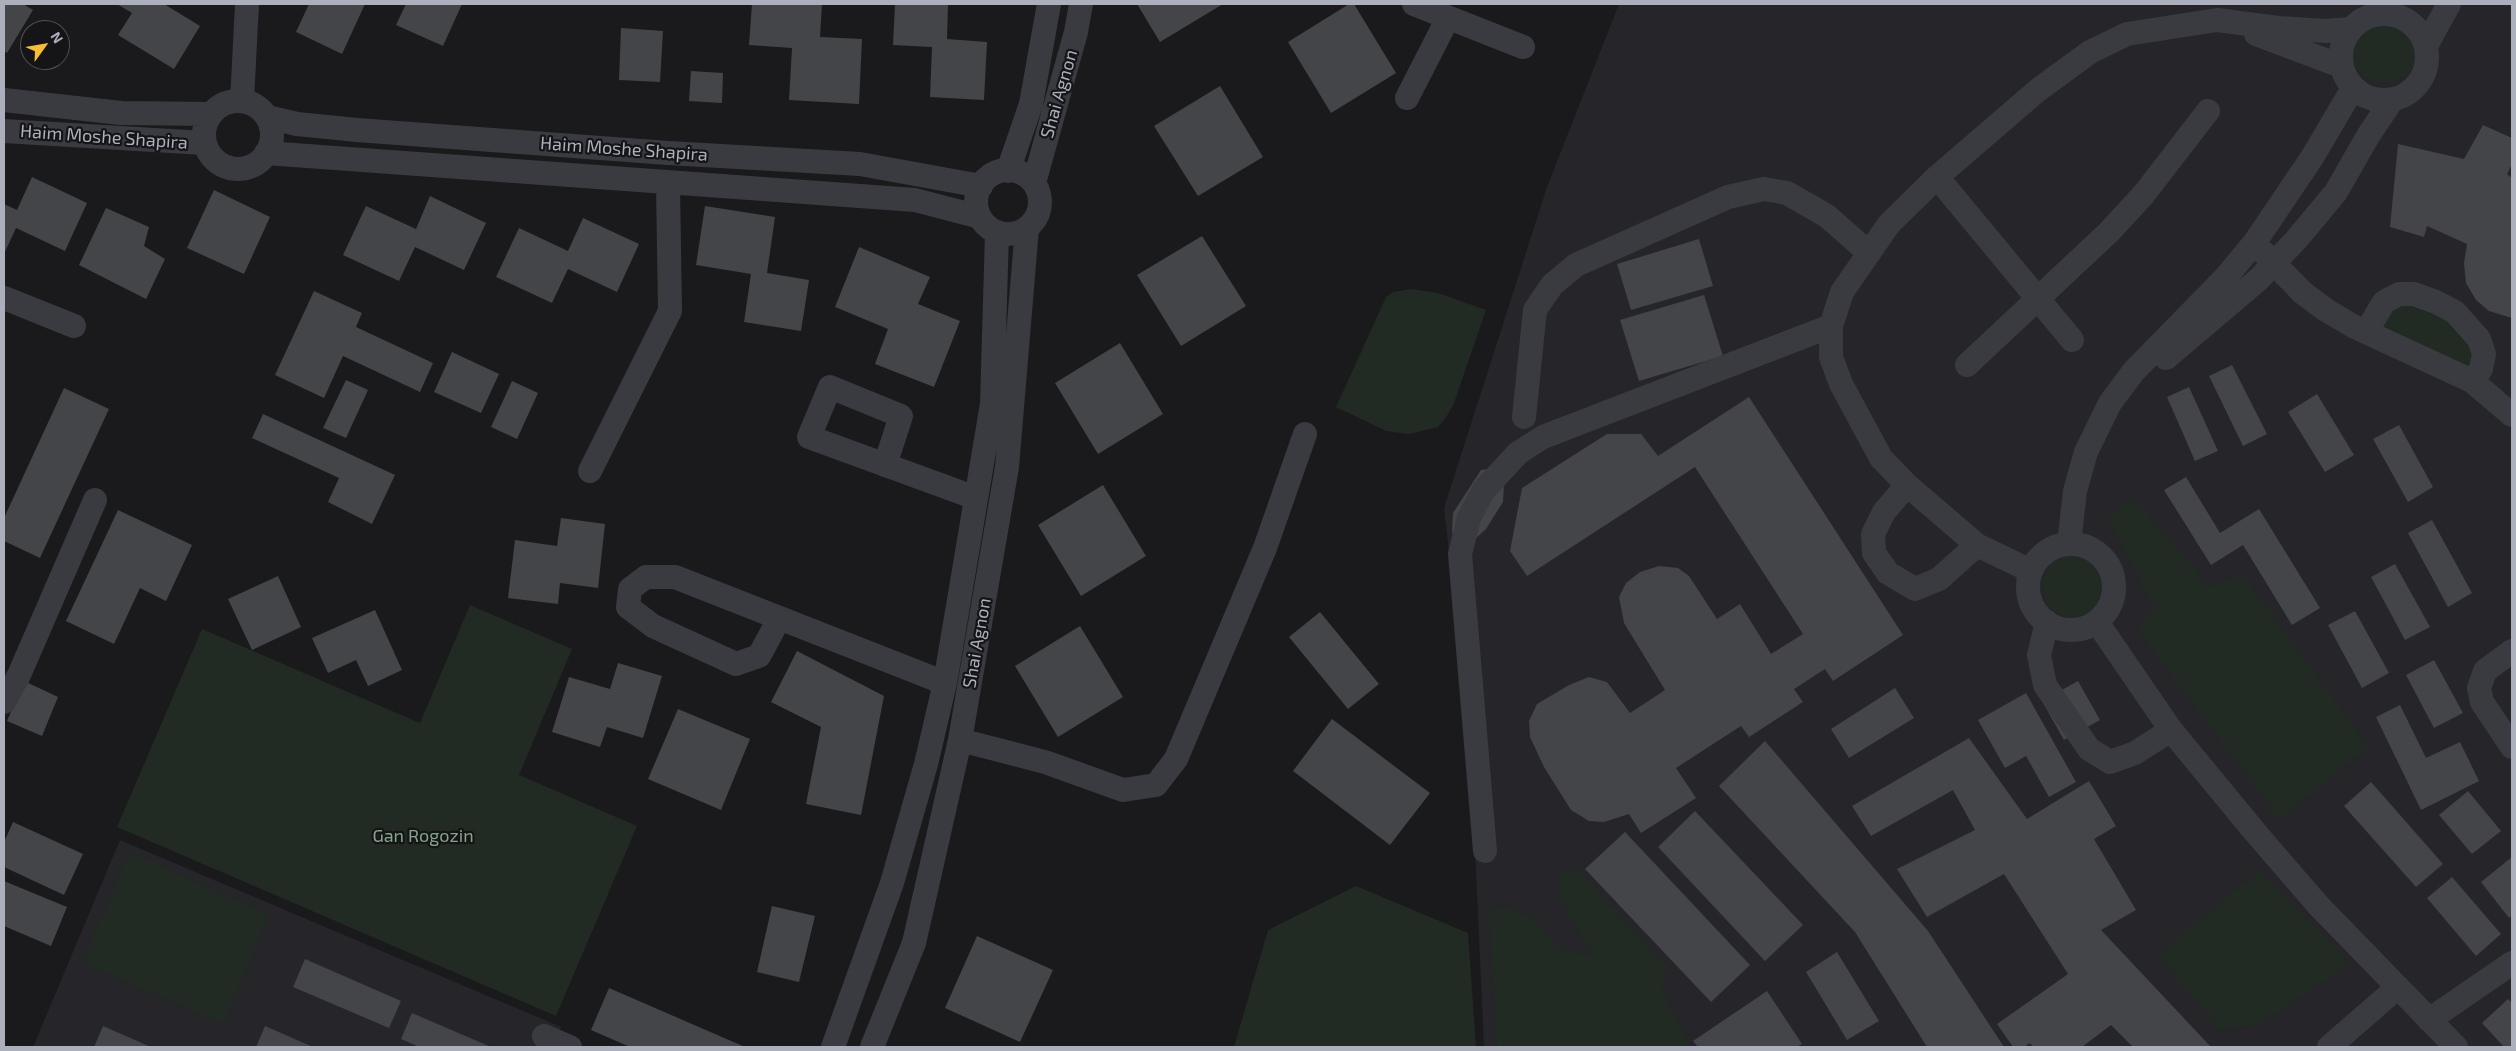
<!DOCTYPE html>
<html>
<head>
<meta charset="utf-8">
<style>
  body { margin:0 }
  #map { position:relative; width:2516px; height:1051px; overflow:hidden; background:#1a1a1c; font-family:"Exo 2",sans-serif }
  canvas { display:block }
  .frame { position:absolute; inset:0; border:5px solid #acb0bc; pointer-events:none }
  .north { position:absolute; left:20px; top:20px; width:50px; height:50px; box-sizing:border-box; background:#151417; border:1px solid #515259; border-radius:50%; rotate:58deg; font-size:14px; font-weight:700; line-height:20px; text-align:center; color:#acb0bc }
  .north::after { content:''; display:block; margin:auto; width:18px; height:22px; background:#f8bd35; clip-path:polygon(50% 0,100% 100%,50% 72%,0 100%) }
</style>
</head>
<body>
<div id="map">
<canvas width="2516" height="1051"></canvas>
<div class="frame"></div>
<div class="north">N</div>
</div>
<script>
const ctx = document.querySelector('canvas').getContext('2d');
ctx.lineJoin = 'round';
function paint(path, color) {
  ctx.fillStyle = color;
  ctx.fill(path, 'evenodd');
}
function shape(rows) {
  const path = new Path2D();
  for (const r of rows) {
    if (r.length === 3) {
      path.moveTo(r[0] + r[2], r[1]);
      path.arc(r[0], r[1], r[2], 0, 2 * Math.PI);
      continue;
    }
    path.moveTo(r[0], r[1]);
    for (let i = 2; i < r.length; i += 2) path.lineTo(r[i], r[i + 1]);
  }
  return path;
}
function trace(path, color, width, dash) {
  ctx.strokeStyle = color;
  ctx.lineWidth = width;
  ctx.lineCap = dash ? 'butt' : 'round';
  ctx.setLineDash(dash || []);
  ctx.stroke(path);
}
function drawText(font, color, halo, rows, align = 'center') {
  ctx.font = font + ' "Exo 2",sans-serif';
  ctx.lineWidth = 4.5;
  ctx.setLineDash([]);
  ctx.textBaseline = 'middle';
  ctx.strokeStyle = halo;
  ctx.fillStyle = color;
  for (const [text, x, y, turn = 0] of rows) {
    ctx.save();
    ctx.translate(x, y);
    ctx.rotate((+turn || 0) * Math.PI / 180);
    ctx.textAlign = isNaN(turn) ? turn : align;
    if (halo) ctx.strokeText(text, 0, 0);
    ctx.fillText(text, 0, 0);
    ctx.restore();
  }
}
const built = shape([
  [1619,4,2512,4,2512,1047,1484,1047,1470,741,1444,508,1547,187],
  [120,840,561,1027,552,1047,33,1047]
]);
const green = shape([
  [2384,49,34],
  [1411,289,1438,293,1486,310,1454,403,1447,416,1438,427,1409,434,1386,431,1336,407,1386,297,1393,292],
  [2400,303,2436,310,2466,335,2473,356,2467,372,2382,327,2385,315],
  [2134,498,2210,587,2242,573,2368,747,2280,820,2138,631,2155,609,2107,517],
  [2074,586,32],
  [470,605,572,649,519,775,637,826,556,1016,117,827,202,629,420,723],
  [129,852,270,914,223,1024,82,963],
  [1576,867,1667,967,1661,989,1691,1047,1497,1047,1488,908,1509,908,1530,916,1555,943,1570,951,1593,955,1559,899,1559,877],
  [2260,871,2350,964,2262,1024,2220,1031,2157,954],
  [1356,886,1468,933,1476,1047,1234,1047,1268,930]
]);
const building = shape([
  [4,4,23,4,33,10,7,53,4,51],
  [117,4,164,4,200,26,174,69,118,35,132,13],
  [309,4,365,4,342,54,296,32],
  [406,4,462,4,443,46,396,25],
  [752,4,822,4,820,37,862,39,859,104,789,100,792,48,749,45],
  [895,4,948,4,947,39,987,42,984,100,930,97,932,47,893,45],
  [1137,4,1223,4,1160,42],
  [1349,4,1354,4,1396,73,1331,113,1288,42],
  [621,28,663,31,660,82,619,80],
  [691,71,723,73,722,103,689,101],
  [1220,86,1263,157,1198,196,1154,126],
  [2483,125,2512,138,2512,164,2507,174,2512,178,2512,318,2489,311,2476,300,2466,283,2464,263,2467,244,2427,226,2424,237,2390,227,2398,144,2464,159],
  [32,177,87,203,65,251,16,228,4,254,4,204,17,210],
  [214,190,270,217,244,274,187,248],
  [430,196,486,223,464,270,415,247,399,281,343,255,366,206,416,229],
  [705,206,775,217,767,273,809,280,801,331,744,322,751,274,696,265],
  [106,208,149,227,144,246,165,259,146,299,79,265],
  [583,218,639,244,617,292,568,269,552,303,496,277,519,228,568,251],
  [1202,236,1246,306,1181,346,1137,275],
  [1699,239,1713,286,1631,310,1617,264],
  [859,247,930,277,918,304,960,321,934,387,875,364,888,329,835,307],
  [314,291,362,313,356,327,433,363,420,392,343,356,324,398,275,375],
  [1704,295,1723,356,1639,381,1620,320],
  [1120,343,1163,414,1098,454,1055,383],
  [452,352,499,374,481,413,434,392],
  [2232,365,2267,434,2243,446,2209,376],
  [346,380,368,390,346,438,323,428],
  [512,381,538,393,517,439,491,427],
  [2189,387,2218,451,2195,461,2167,397],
  [64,388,109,409,40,558,4,541,4,518],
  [2317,394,2354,455,2325,472,2288,412],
  [1749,397,1903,635,1833,681,1825,669,1794,689,1803,702,1749,737,1741,726,1676,768,1696,798,1641,833,1629,814,1604,822,1589,821,1571,810,1544,767,1530,737,1529,721,1537,704,1569,685,1589,677,1607,682,1630,713,1665,690,1624,623,1619,597,1626,583,1640,572,1659,566,1678,568,1689,576,1717,619,1740,604,1771,654,1803,634,1695,467,1527,576,1510,551,1522,488,1607,434,1641,434,1658,456],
  [263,414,395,475,372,524,328,502,339,478,252,438],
  [2399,425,2433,487,2408,502,2373,439],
  [1489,469,1504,484,1503,502,1486,529,1476,538,1456,541,1452,532,1453,513,1481,470],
  [2186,477,2220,533,2259,509,2320,608,2292,625,2243,545,2211,565,2164,490],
  [1103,485,1146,556,1081,596,1038,525],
  [118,510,192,545,166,601,140,588,114,644,66,621],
  [561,518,605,524,598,588,560,583,558,604,508,598,515,540,557,546],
  [2432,520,2472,593,2448,607,2408,533],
  [2395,564,2430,627,2405,640,2371,577],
  [278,576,301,627,252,650,228,599],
  [375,610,402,670,368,686,356,660,328,673,312,638],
  [2355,611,2389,673,2362,688,2328,625],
  [1320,612,1379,684,1348,709,1289,637],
  [1080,626,1123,697,1058,737,1015,666],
  [797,651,884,696,861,815,806,804,821,727,771,702],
  [2434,660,2463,713,2434,728,2406,675],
  [618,663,662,676,643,738,607,727,600,747,552,732,569,677,610,689],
  [24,681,58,697,42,736,7,721],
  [2078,681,2100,720,2064,740,2042,701],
  [1895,688,1914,718,1849,758,1831,729],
  [2026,693,2076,782,2049,797,2026,756,2005,768,1978,720],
  [2400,705,2426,758,2460,742,2479,781,2421,810,2376,717],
  [678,709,750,739,721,810,648,779],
  [1332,719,1430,793,1390,845,1293,771],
  [1969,738,2027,819,2089,781,2116,826,2094,839,2136,910,2101,930,2211,1047,2133,1047,2111,1025,2082,1047,2033,1047,2030,1043,2024,1047,2013,1047,1997,1024,2068,974,2004,874,1927,917,1897,869,1975,830,1953,790,1871,836,1852,806],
  [1765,741,1928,931,2004,1047,1927,1047,1855,932,1719,786],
  [2371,782,2443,864,2416,887,2344,806],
  [2468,791,2501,831,2472,854,2439,815],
  [1695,811,1803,925,1765,961,1658,847],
  [13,822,83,854,64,895,4,867,4,842],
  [1625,832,1750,965,1711,1002,1585,869],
  [2512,857,2512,915,2509,918,2481,882],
  [2452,877,2501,934,2476,956,2427,898],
  [4,881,67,907,51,946,4,926],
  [772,906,815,916,799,982,757,972],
  [977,936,1053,970,1020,1042,945,1008],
  [1837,952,1879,1021,1847,1040,1806,972],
  [305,959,401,1001,389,1028,293,987],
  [609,988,745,1047,630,1047,591,1030],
  [1767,991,1802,1044,1796,1047,1698,1047,1693,1041],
  [2508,999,2512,1003,2512,1047,2504,1047,2482,1023],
  [412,1013,491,1047,419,1047,401,1039],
  [103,1026,151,1047,94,1047],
  [265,1026,313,1047,256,1047]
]);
const minor = shape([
  [1414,4,1523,47],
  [2384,57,43],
  [2256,34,2341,66],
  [2426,46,2449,4],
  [1407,98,1448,18],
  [4,100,121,113,210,114],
  [238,135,34],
  [242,101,247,4],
  [267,117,297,124,357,130,668,153,860,164,981,186],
  [4,131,204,143],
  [266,153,915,200,980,217],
  [1008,202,32],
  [1008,171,1031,104,1049,4],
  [1937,177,2072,340],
  [1034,183,1076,32,1081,4],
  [2264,253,2303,293,2326,310,2353,326,2472,381,2512,415],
  [4,298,74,326],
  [2366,332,2384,302,2399,294,2414,294,2436,302,2455,312,2479,339,2484,354,2481,369,2472,381],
  [2166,358,2259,279,2296,240,2336,192,2368,136,2392,100],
  [1967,365,2109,232,2144,194,2208,111],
  [1524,417,1535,310,1552,285,1576,265,1728,197,1764,189,1787,193,1827,216,1869,253],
  [885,465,901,416,830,387,809,437,976,498],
  [590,471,670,311,668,184],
  [1907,485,1884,512,1873,534,1874,553,1888,573,1915,589,1939,579,1977,545],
  [2069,544,2075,491,2086,452,2110,403,2134,371,2225,278,2255,242,2313,156,2353,88],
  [2071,587,43],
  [2031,571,1977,545,1907,485,1881,458,1841,384,1831,357,1831,326,1842,292,1889,224,1937,177,2038,90,2090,52,2127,34,2217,20,2278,28,2326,31,2350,29],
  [779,619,759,656,736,664,653,626,628,607,630,589,646,577,675,577,945,683],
  [2047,622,2039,655,2045,685,2089,749,2110,762,2135,753,2171,730],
  [2097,622,2171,730,2255,832,2318,905,2456,1047],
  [2512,651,2485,671,2479,688,2482,702,2512,747],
  [4,702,19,675,95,500],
  [960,740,1045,762,1123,790,1156,785,1176,759,1265,548,1305,434],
  [1485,851,1460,554,1469,518,1483,491,1518,453,1543,437,1831,326],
  [2429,1020,2512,963],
  [544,1036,570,1047],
  [833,1047,892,883,926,764,945,683,992,404,997,232],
  [872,1047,914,943,960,740,1007,467,1027,228],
  [2329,1047,2398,987]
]);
const streetNames = [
  ["Shai Agnon",1059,94,-74],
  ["Haim Moshe Shapira",104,137,4],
  ["Haim Moshe Shapira",624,149,4],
  ["Shai Agnon",977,643,-80]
];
const parkNames = [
  ["Gan Rogozin",423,836]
];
paint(built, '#262529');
paint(green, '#212a23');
paint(building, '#444549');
trace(minor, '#3a3b41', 24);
drawText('18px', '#acb0bc', '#151417', streetNames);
drawText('18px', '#82a786', '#151417', parkNames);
</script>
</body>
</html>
